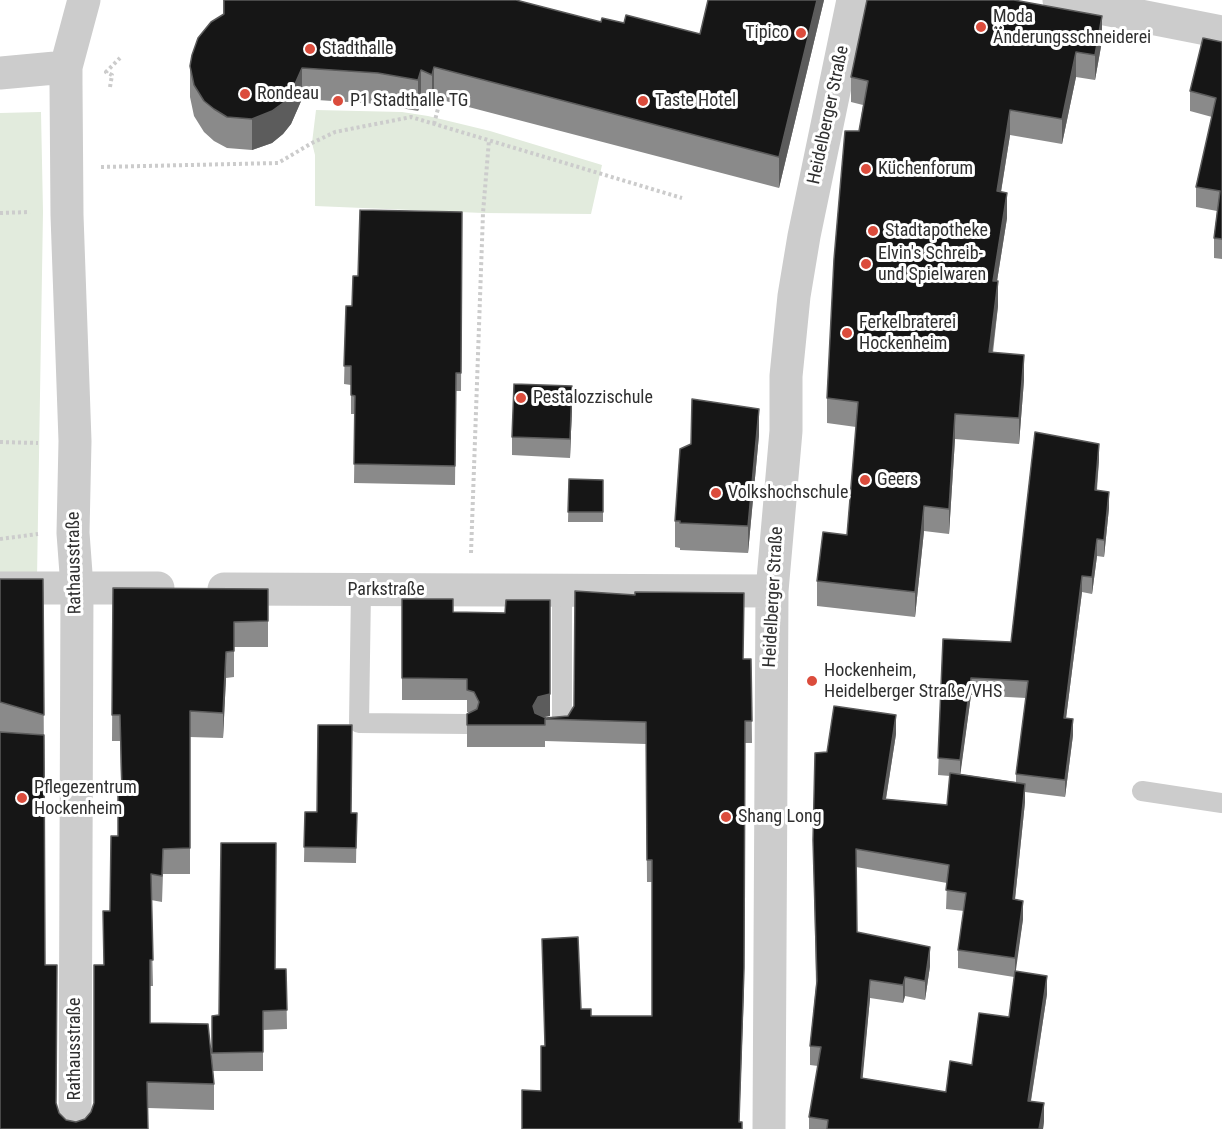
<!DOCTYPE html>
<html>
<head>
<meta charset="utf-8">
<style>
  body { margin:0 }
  canvas { display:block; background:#fff }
</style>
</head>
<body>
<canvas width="1222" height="1129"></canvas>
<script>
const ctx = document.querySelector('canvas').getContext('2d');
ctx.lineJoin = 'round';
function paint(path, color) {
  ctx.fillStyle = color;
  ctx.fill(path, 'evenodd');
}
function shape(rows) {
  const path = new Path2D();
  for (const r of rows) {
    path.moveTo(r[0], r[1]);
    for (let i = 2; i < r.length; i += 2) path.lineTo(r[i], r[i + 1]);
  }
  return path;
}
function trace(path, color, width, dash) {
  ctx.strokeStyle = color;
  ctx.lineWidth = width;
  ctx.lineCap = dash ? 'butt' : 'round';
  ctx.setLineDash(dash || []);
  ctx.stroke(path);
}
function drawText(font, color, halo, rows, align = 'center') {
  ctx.font = font + ' "Roboto Condensed",sans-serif';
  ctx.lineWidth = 6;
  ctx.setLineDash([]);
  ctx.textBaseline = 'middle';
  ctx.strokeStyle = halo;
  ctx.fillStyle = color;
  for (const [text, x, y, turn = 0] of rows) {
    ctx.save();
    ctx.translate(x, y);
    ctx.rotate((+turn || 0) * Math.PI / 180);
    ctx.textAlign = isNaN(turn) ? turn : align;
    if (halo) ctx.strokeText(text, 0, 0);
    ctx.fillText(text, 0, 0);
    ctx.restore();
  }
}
const green = shape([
  [316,110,402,112,428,116,490,131,602,165,591,214,483,213,315,206,315,155,312,143],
  [41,112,43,212,37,578,0,579,0,113]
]);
const path = shape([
  [110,87,112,75,106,72,120,58],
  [434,124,441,97],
  [101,167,278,163,312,143,335,132,411,117,682,198],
  [0,213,30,212],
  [0,442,38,443],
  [0,539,38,534],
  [471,553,483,213,489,140]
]);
const service = shape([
  [361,590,359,723,467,724],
  [548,728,562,727,562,591],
  [1142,791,1222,803]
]);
const minor = shape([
  [1059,0,1222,32],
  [0,73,66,67],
  [0,588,158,588],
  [224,589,772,591],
  [75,1129,77,587,73,533,75,441,67,215,66,84,66,67,84,0],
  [769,1129,772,591,786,431,786,376,794,296,804,236,853,0]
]);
const wall = shape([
  [223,0,624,23,700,34,824,0,779,188,434,98,432,106,421,101,418,111,378,104,302,99,291,124,283,134,272,143,252,150,227,148,214,141,204,132,194,116,190,97,190,66,223,14],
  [1102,41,1095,80,1076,77,1062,144,1010,135,1001,192,1007,218,997,281,998,306,993,353,1024,380,1019,444,955,439,949,534,924,531,915,617,817,606,817,581,847,535,856,427,827,423,827,398,859,131,863,105,851,102,851,77],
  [1222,42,1222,259,1214,258,1214,238,1217,211,1196,207,1196,187,1212,117,1190,111,1190,91],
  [462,212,461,391,456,391,455,485,354,483,355,414,351,414,351,385,344,384,346,306,352,306,358,276],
  [572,405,570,458,512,455,512,437],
  [759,435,748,553,680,550,680,548,675,547,675,521],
  [1099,460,1097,490,1109,508,1104,557,1097,556,1092,594,1082,592,1066,718,1073,735,1065,797,1025,792,1025,802,1015,899,1023,919,1015,971,1047,994,1031,1101,1044,1121,1043,1129,809,1129,809,1117,818,1066,810,1065,810,1046,816,985,813,840,827,752,896,734,886,799,947,805,950,776,938,775,943,639,1011,642],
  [971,695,1026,698,1016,774,1016,782,960,774],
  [856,867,947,883,946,909,964,911,958,950,958,968,1014,977,1009,1017,972,1065,946,1092,862,1078,870,998,903,1003,905,996,925,1000,930,966,857,932],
  [569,479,603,480,603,522,568,522],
  [0,579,43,579,45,965,56,1104,59,1113,66,1120,76,1122,85,1119,91,1112,94,1103,104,965,103,911,110,911,118,836,121,788,120,741,112,741,113,588,268,589,268,647,234,647,234,677,226,678,223,738,190,737,190,874,163,874,162,902,151,900,153,986,150,986,150,1023,212,1060,212,1016,219,1015,275,969,286,969,287,1029,263,1030,263,1071,213,1071,214,1084,214,1110,148,1108,148,1129,0,1129],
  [402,599,453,612,550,716,543,717,546,718,568,716,744,659,751,659,752,743,745,743,744,990,541,1091,545,1046,542,939,581,1009,591,1016,652,1016,652,882,647,882,646,744,545,741,545,747,467,747,467,714,470,713,467,712,467,700,402,700],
  [305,812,357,813,356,863,304,862]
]);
const shadedWall = shape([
  [817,0,824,0,779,188,779,157],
  [1102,16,1102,41,1095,80,1095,55],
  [1076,52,1076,77,1062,144,1062,119],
  [434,67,434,98,432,106,432,75],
  [302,68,302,99,291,124,283,134,272,143,252,150,252,119],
  [421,70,421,101,418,111,418,80],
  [1010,110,1010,135,997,216,997,191],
  [1007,193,1007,218,993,306,993,281],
  [998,281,998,306,989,378,989,352],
  [1024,355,1024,380,1019,444,1019,418],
  [572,386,572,405,570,458,570,439],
  [759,409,759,435,748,553,748,526],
  [955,414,955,439,949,534,949,509],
  [1099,444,1099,460,1095,507,1095,490],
  [1109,492,1109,508,1104,557,1104,540],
  [924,506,924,531,915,617,915,592],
  [1097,539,1097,556,1092,594,1092,577],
  [1082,576,1082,592,1064,734,1064,718],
  [226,652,226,678,223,738,223,713],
  [971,678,971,695,960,777,960,760],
  [550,694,550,716,538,718,535,725,533,706,538,697],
  [896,715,896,734,883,817,883,799],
  [1073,719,1073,735,1065,797,1065,780],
  [745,743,744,990,739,1129],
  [1025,784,1025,802,1013,918,1013,899],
  [1023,901,1023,919,1015,977,1015,958],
  [930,947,930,966,925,1000,925,981],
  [1047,976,1047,994,1028,1119,1028,1101],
  [905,977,905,996,903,1003,903,985],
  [870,980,870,998,861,1096,861,1078],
  [1044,1103,1044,1121,1043,1129,1039,1129]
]);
const building = shape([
  [224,0,516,0,601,22,602,18,624,23,626,15,700,34,708,0,817,0,779,157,434,67,432,75,421,70,418,80,378,73,302,68,291,93,283,103,272,111,252,119,227,117,214,109,204,101,194,85,190,66,192,55,198,38,211,22,224,14,224,0],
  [867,0,1014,0,1102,16,1095,55,1076,52,1062,119,1010,110,997,191,1007,193,993,281,998,281,989,352,1024,355,1019,418,955,414,949,509,924,506,915,592,817,581,823,532,847,535,858,402,827,398,834,259,845,131,859,131,868,81,851,77,867,0],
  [1203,38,1222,42,1222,239,1214,238,1220,191,1196,187,1216,98,1190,91,1203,38],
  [360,210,462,212,461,373,456,373,455,466,354,464,355,396,351,395,351,366,344,366,346,306,352,306,353,276,358,276,360,210],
  [514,384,572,386,570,439,512,437,514,384],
  [692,399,759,409,748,526,680,523,680,521,675,521,680,449,691,444,692,399],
  [1035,432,1099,444,1095,490,1109,492,1104,540,1097,539,1092,577,1082,576,1064,718,1073,719,1065,780,1016,774,1028,681,971,678,960,760,938,758,943,639,1011,642,1035,432],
  [569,479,603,480,603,512,568,512,569,479],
  [0,579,43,579,44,715,0,702,0,579],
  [113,588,268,589,268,621,234,622,234,651,226,652,223,713,190,711,190,848,163,849,162,876,151,874,153,960,150,960,150,1023,208,1024,214,1084,147,1082,148,1129,0,1129,0,732,44,735,45,965,57,965,56,1103,59,1113,66,1120,76,1122,85,1119,91,1112,94,1103,94,965,104,965,103,911,110,911,111,836,118,836,118,788,122,788,120,715,112,715,113,588],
  [575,591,635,595,635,592,744,593,743,659,751,659,752,721,745,721,744,968,739,1122,742,1122,742,1129,522,1129,522,1090,541,1091,541,1046,545,1046,542,939,578,937,581,1009,591,1009,591,1016,652,1016,652,860,647,860,646,722,545,719,545,725,467,725,467,714,477,709,479,702,474,692,467,690,467,679,402,678,402,599,453,599,453,612,505,613,506,600,550,600,550,694,538,697,533,706,535,713,546,718,568,716,574,706,575,591],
  [834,706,896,715,883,799,947,805,950,773,1025,784,1013,899,1023,901,1015,958,958,950,966,893,946,890,949,865,856,849,857,932,930,947,925,981,905,977,903,985,870,980,861,1078,946,1092,950,1061,972,1065,979,1013,1009,1017,1015,971,1047,976,1028,1101,1044,1103,1039,1129,827,1129,828,1120,809,1117,821,1047,810,1046,817,981,813,840,815,753,827,752,834,706],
  [318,725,352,725,351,813,357,813,356,848,304,847,305,812,317,812,318,725],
  [221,843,276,843,275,969,286,969,287,1010,263,1011,263,1052,212,1053,212,1016,219,1015,221,843]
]);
const markers = [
  [981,27,6,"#db4c3c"],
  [801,33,6,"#db4c3c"],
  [310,49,6,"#db4c3c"],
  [245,94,6,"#db4c3c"],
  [338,101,6,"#db4c3c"],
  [643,101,6,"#db4c3c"],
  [866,169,6,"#db4c3c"],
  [873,231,6,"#db4c3c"],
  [866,264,6,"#db4c3c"],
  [847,333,6,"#db4c3c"],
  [521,398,6,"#db4c3c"],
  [865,480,6,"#db4c3c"],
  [716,493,6,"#db4c3c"],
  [812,681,6,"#db4c3c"],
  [22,798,6,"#db4c3c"],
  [726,817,6,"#db4c3c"]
];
const poiNames = [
  ["Moda",993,17],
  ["Änderungsschneiderei",993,38],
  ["Tipico",789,33,"right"],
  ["Stadthalle",322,49],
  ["Rondeau",257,94],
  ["P1 Stadthalle TG",350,101],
  ["Taste Hotel",655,101],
  ["Küchenforum",878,169],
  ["Stadtapotheke",885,231],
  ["Elvin's Schreib-",878,254],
  ["und Spielwaren",878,275],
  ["Ferkelbraterei",859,323],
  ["Hockenheim",859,344],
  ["Pestalozzischule",533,398],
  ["Geers",877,480],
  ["Volkshochschule",728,493],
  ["Hockenheim,",824,671],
  ["Heidelberger Straße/VHS",824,692],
  ["Pflegezentrum",34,788],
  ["Hockenheim",34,809],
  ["Shang Long",738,817]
];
const streetNames = [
  ["Heidelberger Straße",829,115,-78],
  ["Rathausstraße",75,563,-91],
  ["Parkstraße",386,590],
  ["Heidelberger Straße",774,597,-87],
  ["Rathausstraße",75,1049,-90]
];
paint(green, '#e2ebdd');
trace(path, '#ccc', 4, [3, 3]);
trace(service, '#ccc', 20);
trace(minor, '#ccc', 33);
paint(wall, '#8a8a8a');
paint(shadedWall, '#5c5c5c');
paint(building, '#161616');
trace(building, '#5c5c5c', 1.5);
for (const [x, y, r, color] of markers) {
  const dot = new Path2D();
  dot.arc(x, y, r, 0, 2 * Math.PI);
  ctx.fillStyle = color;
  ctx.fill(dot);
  trace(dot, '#fff', 2);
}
drawText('18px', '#2f2f2f', '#fff', poiNames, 'left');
drawText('18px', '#2f2f2f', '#fff', streetNames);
</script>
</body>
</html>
